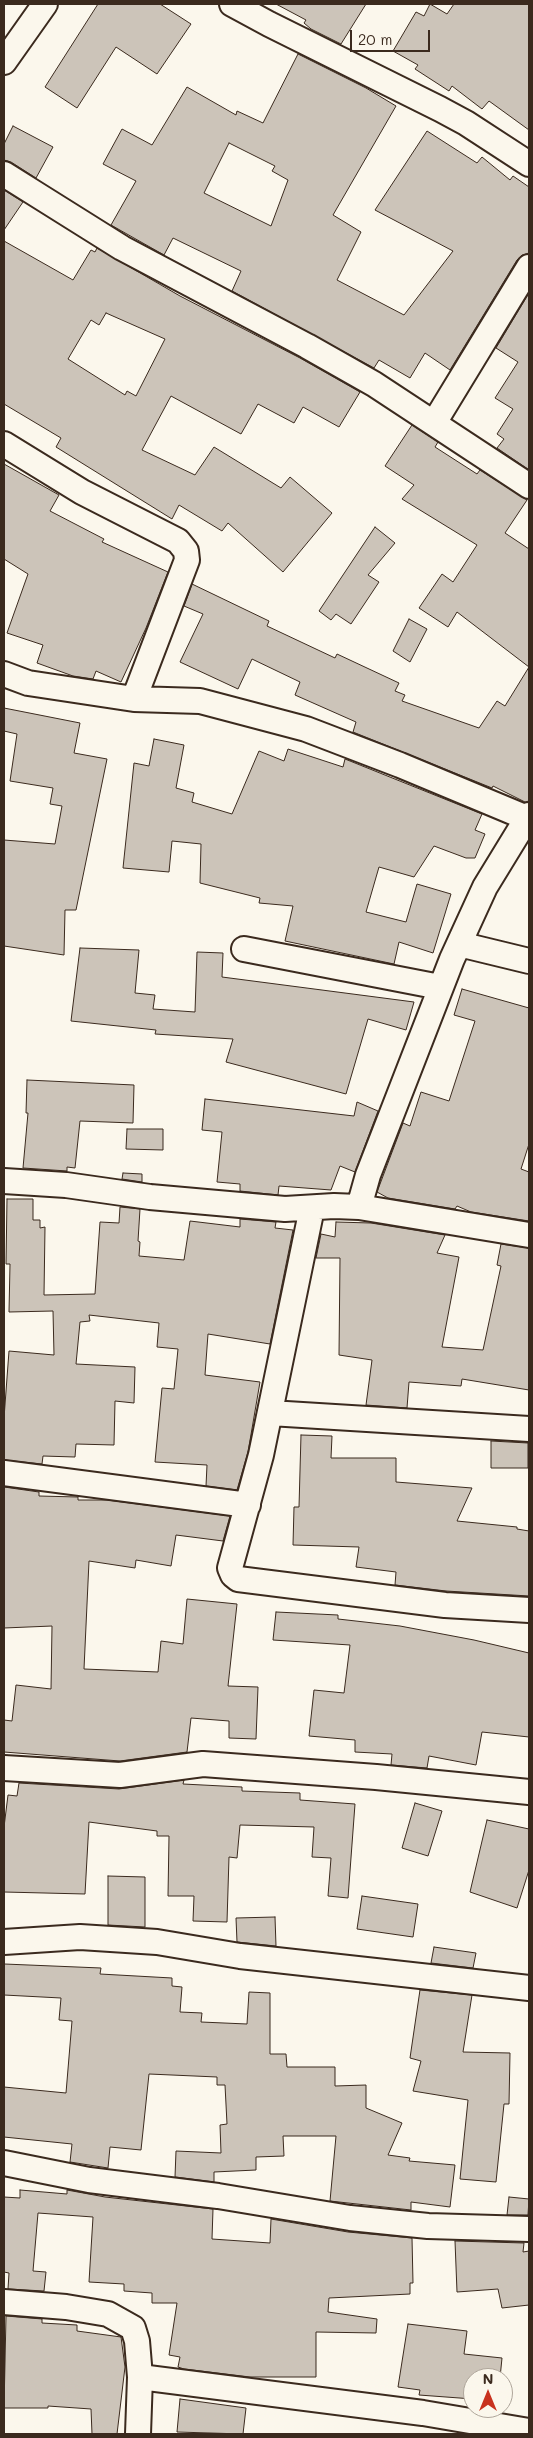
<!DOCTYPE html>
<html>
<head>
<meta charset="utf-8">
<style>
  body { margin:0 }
  #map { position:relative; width:533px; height:2438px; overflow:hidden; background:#fbf7ec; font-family:Mali,sans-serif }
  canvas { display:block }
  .frame { position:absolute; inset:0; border:5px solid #3b2a1e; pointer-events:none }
  .north { position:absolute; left:463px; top:2368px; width:50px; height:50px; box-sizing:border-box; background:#fbf7ec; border:1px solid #aea59a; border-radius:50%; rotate:0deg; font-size:14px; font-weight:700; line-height:20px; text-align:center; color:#3b2a1e }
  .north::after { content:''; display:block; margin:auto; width:18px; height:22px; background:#c8321e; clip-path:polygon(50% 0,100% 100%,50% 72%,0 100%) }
  .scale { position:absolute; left:350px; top:30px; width:80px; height:22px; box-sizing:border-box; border:2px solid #3b2a1e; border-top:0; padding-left:6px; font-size:15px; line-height:18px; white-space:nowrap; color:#3b2a1e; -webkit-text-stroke:4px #fbf7ec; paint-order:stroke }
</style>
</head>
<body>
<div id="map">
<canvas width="533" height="2438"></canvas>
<div class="frame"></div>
<div class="north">N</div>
<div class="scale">20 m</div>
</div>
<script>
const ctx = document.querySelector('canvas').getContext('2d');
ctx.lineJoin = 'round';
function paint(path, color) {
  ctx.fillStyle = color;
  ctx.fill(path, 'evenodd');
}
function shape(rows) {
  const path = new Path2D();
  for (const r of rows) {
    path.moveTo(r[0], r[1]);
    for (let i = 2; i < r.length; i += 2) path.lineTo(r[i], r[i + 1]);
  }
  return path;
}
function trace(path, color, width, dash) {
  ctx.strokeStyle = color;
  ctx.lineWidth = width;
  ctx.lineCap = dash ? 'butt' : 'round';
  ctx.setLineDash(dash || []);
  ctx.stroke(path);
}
const building = shape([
  [98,4,160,4,191,24,157,74,116,47,77,108,45,87,98,4],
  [276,4,366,4,341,44,311,29,304,23,306,20,276,4],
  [430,4,447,14,454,4,529,4,529,130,489,101,482,109,452,86,449,91,415,69,418,65,393,51,416,12,424,16,430,4],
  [298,54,366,88,396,106,333,215,361,232,337,280,404,315,453,251,375,210,427,131,477,163,482,157,510,180,513,176,529,187,529,253,522,255,517,260,450,370,425,353,410,378,379,360,374,368,232,291,241,271,173,238,164,255,111,225,136,181,103,164,122,129,152,145,187,87,236,115,237,111,263,123,298,54],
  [229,143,275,166,272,171,288,180,271,226,204,193,229,143],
  [13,126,53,147,36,178,11,162,4,160,4,144,13,126],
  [4,190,23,202,4,230,4,190],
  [4,241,73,280,91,250,95,252,97,248,180,296,300,358,360,392,339,427,303,407,294,423,258,404,241,434,171,396,142,450,195,475,214,447,281,488,290,477,332,513,283,572,228,523,222,531,179,505,172,519,56,447,61,438,4,404,4,241],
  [106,313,165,339,136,396,127,391,125,395,68,359,91,320,99,325,106,313],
  [529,293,529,470,497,448,504,439,497,434,513,409,495,398,518,362,496,348,529,293],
  [412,425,438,442,435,447,477,474,480,470,527,500,505,533,529,549,529,801,525,802,493,786,492,788,353,732,356,722,295,695,300,682,252,659,238,689,180,662,203,614,184,606,192,584,269,621,267,626,335,658,337,654,399,683,395,691,405,695,402,701,479,728,497,701,505,706,529,667,457,612,448,627,419,608,442,574,453,582,477,545,402,499,414,485,385,466,412,425],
  [4,464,59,495,50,511,104,539,102,542,168,572,146,628,121,682,96,671,93,679,73,676,37,663,43,645,7,633,28,574,4,559,4,464],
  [375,527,395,543,368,575,379,582,351,624,336,614,331,620,319,611,375,527],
  [409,619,427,629,410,662,393,651,409,619],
  [4,708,80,723,74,753,107,759,76,910,65,910,64,955,4,946,4,840,55,844,62,806,50,804,53,788,10,781,17,734,4,731,4,708],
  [154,739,184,745,176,788,194,793,192,802,232,814,259,751,284,761,288,749,343,767,345,759,482,814,475,830,485,834,475,858,466,858,434,846,414,877,379,867,366,912,406,922,417,884,451,894,433,953,399,942,394,964,285,941,293,906,259,903,260,898,200,883,201,844,172,841,169,872,123,868,134,763,149,766,154,739],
  [80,948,139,950,135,993,155,995,153,1009,195,1012,197,952,223,953,222,977,414,1002,406,1030,368,1019,346,1094,226,1062,233,1039,155,1034,156,1030,71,1021,80,948],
  [462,989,529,1008,529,1144,521,1169,529,1172,529,1221,471,1212,457,1206,455,1209,388,1198,377,1192,403,1123,410,1126,421,1092,449,1101,475,1021,454,1015,462,989],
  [27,1080,134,1085,133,1123,80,1121,75,1168,67,1167,67,1171,23,1168,28,1113,26,1113,27,1080],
  [205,1099,354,1116,357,1102,378,1111,355,1172,340,1166,331,1190,279,1186,278,1195,240,1191,240,1184,217,1182,222,1132,202,1130,205,1099],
  [127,1129,163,1129,163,1150,126,1149,127,1129],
  [123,1173,142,1174,142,1182,122,1179,123,1173],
  [7,1199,33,1199,33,1220,40,1220,40,1228,45,1227,44,1295,95,1294,100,1222,119,1223,120,1207,140,1209,138,1241,140,1242,139,1256,184,1260,190,1221,240,1227,240,1219,276,1222,275,1228,293,1230,270,1344,208,1334,205,1375,260,1382,248,1452,237,1490,206,1486,207,1465,155,1462,162,1388,174,1389,178,1349,157,1347,159,1323,89,1315,90,1321,80,1322,76,1364,135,1367,134,1403,115,1401,114,1445,76,1444,75,1457,43,1456,42,1464,4,1460,4,1418,9,1351,54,1355,53,1311,9,1312,10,1264,6,1264,7,1199],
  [336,1222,371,1223,445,1235,437,1253,459,1257,442,1347,483,1350,501,1266,497,1265,501,1244,529,1248,529,1390,462,1379,461,1386,409,1382,407,1408,366,1405,372,1360,339,1355,340,1258,316,1258,321,1234,335,1237,336,1222],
  [301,1435,332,1436,331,1458,396,1458,396,1482,472,1488,457,1521,517,1527,517,1529,529,1531,529,1596,446,1591,395,1585,396,1572,356,1567,359,1547,293,1545,294,1507,299,1507,301,1435],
  [491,1441,528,1443,528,1468,491,1468,491,1441],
  [4,1487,39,1492,39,1496,78,1497,78,1500,107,1500,230,1516,223,1541,176,1535,171,1566,136,1560,135,1568,89,1561,84,1669,158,1672,161,1641,183,1644,187,1599,237,1604,228,1686,258,1687,256,1739,229,1738,229,1721,191,1718,187,1752,120,1761,4,1752,4,1720,12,1721,16,1685,51,1689,52,1626,4,1628,4,1487],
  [276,1612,338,1615,338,1619,400,1626,474,1640,529,1653,529,1737,482,1732,476,1765,429,1756,427,1768,391,1765,392,1754,355,1752,355,1740,309,1736,314,1690,344,1693,350,1645,273,1640,276,1612],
  [184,1780,183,1784,242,1787,242,1791,300,1793,300,1800,355,1804,348,1898,328,1896,331,1858,312,1857,314,1827,240,1825,237,1858,229,1857,227,1922,193,1921,194,1896,168,1896,169,1836,157,1836,157,1831,89,1822,85,1894,4,1892,4,1827,8,1795,17,1796,19,1783,119,1789,184,1780],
  [415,1803,442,1811,428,1856,402,1848,415,1803],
  [487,1820,529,1829,529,1870,517,1908,470,1892,487,1820],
  [108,1876,145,1877,145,1927,108,1925,108,1876],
  [362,1896,418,1904,413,1937,357,1929,362,1896],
  [275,1917,276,1946,237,1942,236,1918,275,1917],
  [434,1947,476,1953,473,1968,431,1963,434,1947],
  [4,1964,101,1968,100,1974,172,1978,172,1986,182,1987,180,2012,202,2013,201,2022,247,2024,249,1992,270,1993,270,2054,286,2054,287,2067,335,2067,335,2086,366,2085,366,2108,402,2123,388,2155,410,2158,409,2161,455,2165,450,2207,411,2202,411,2210,330,2201,336,2136,283,2136,284,2156,256,2157,256,2170,214,2172,214,2182,175,2177,176,2151,221,2153,220,2125,227,2124,225,2085,217,2085,217,2077,149,2074,141,2150,110,2147,108,2168,70,2162,72,2144,4,2137,4,2087,66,2093,72,2021,59,2020,61,1998,4,1995,4,1964],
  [420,1990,472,1995,463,2052,510,2053,509,2104,504,2104,496,2182,460,2179,468,2100,413,2091,421,2061,410,2058,420,1990],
  [20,2190,67,2194,67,2190,105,2197,213,2209,212,2239,270,2243,271,2219,348,2232,412,2238,413,2283,410,2283,410,2294,329,2298,328,2312,377,2319,376,2333,316,2332,316,2377,250,2377,184,2369,178,2367,180,2357,169,2355,177,2303,152,2303,152,2293,124,2291,124,2284,89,2282,93,2217,38,2213,33,2271,46,2272,44,2291,8,2289,9,2273,4,2272,4,2197,20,2198,20,2190],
  [509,2197,529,2199,528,2215,507,2215,509,2197],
  [455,2241,524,2243,523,2252,529,2251,529,2305,502,2308,498,2289,457,2292,455,2241],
  [6,2316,42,2319,42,2323,77,2325,77,2331,121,2337,125,2367,117,2434,92,2434,91,2409,48,2406,48,2408,4,2408,6,2316],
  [408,2324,467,2331,464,2354,502,2358,500,2378,473,2378,473,2399,419,2395,420,2390,398,2387,408,2324],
  [180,2399,246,2408,243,2434,177,2432,180,2399]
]);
const minor = shape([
  [232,4,269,24,440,109,466,123,529,164],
  [4,62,45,4],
  [4,174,122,248,307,346,374,384,529,486],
  [434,423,529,267],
  [4,444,82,492,178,541,186,551,187,560,134,699],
  [4,674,28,683,134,699,200,701,306,729,400,765,527,818],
  [459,944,529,961],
  [244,949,440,987],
  [4,1181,66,1185,150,1197,285,1209,334,1206,359,1207,529,1235],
  [359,1207,368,1175,452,959,485,887,529,815],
  [312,1208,261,1455,230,1568,233,1575,238,1579,445,1605,529,1610],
  [270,1413,529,1429],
  [4,1473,248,1505],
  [4,1768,120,1775,203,1764,376,1777,529,1792],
  [4,1942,80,1937,157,1942,240,1956,529,1988],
  [4,2163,89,2180,218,2196,350,2218,428,2226,529,2229],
  [4,2302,66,2307,108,2314,133,2328,137,2341,140,2377,138,2434],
  [140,2377,423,2413,529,2431]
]);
paint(building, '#ccc4b9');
trace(building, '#3b2a1e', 1);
trace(minor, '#3b2a1e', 28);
trace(minor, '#fbf7ec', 24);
</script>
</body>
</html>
